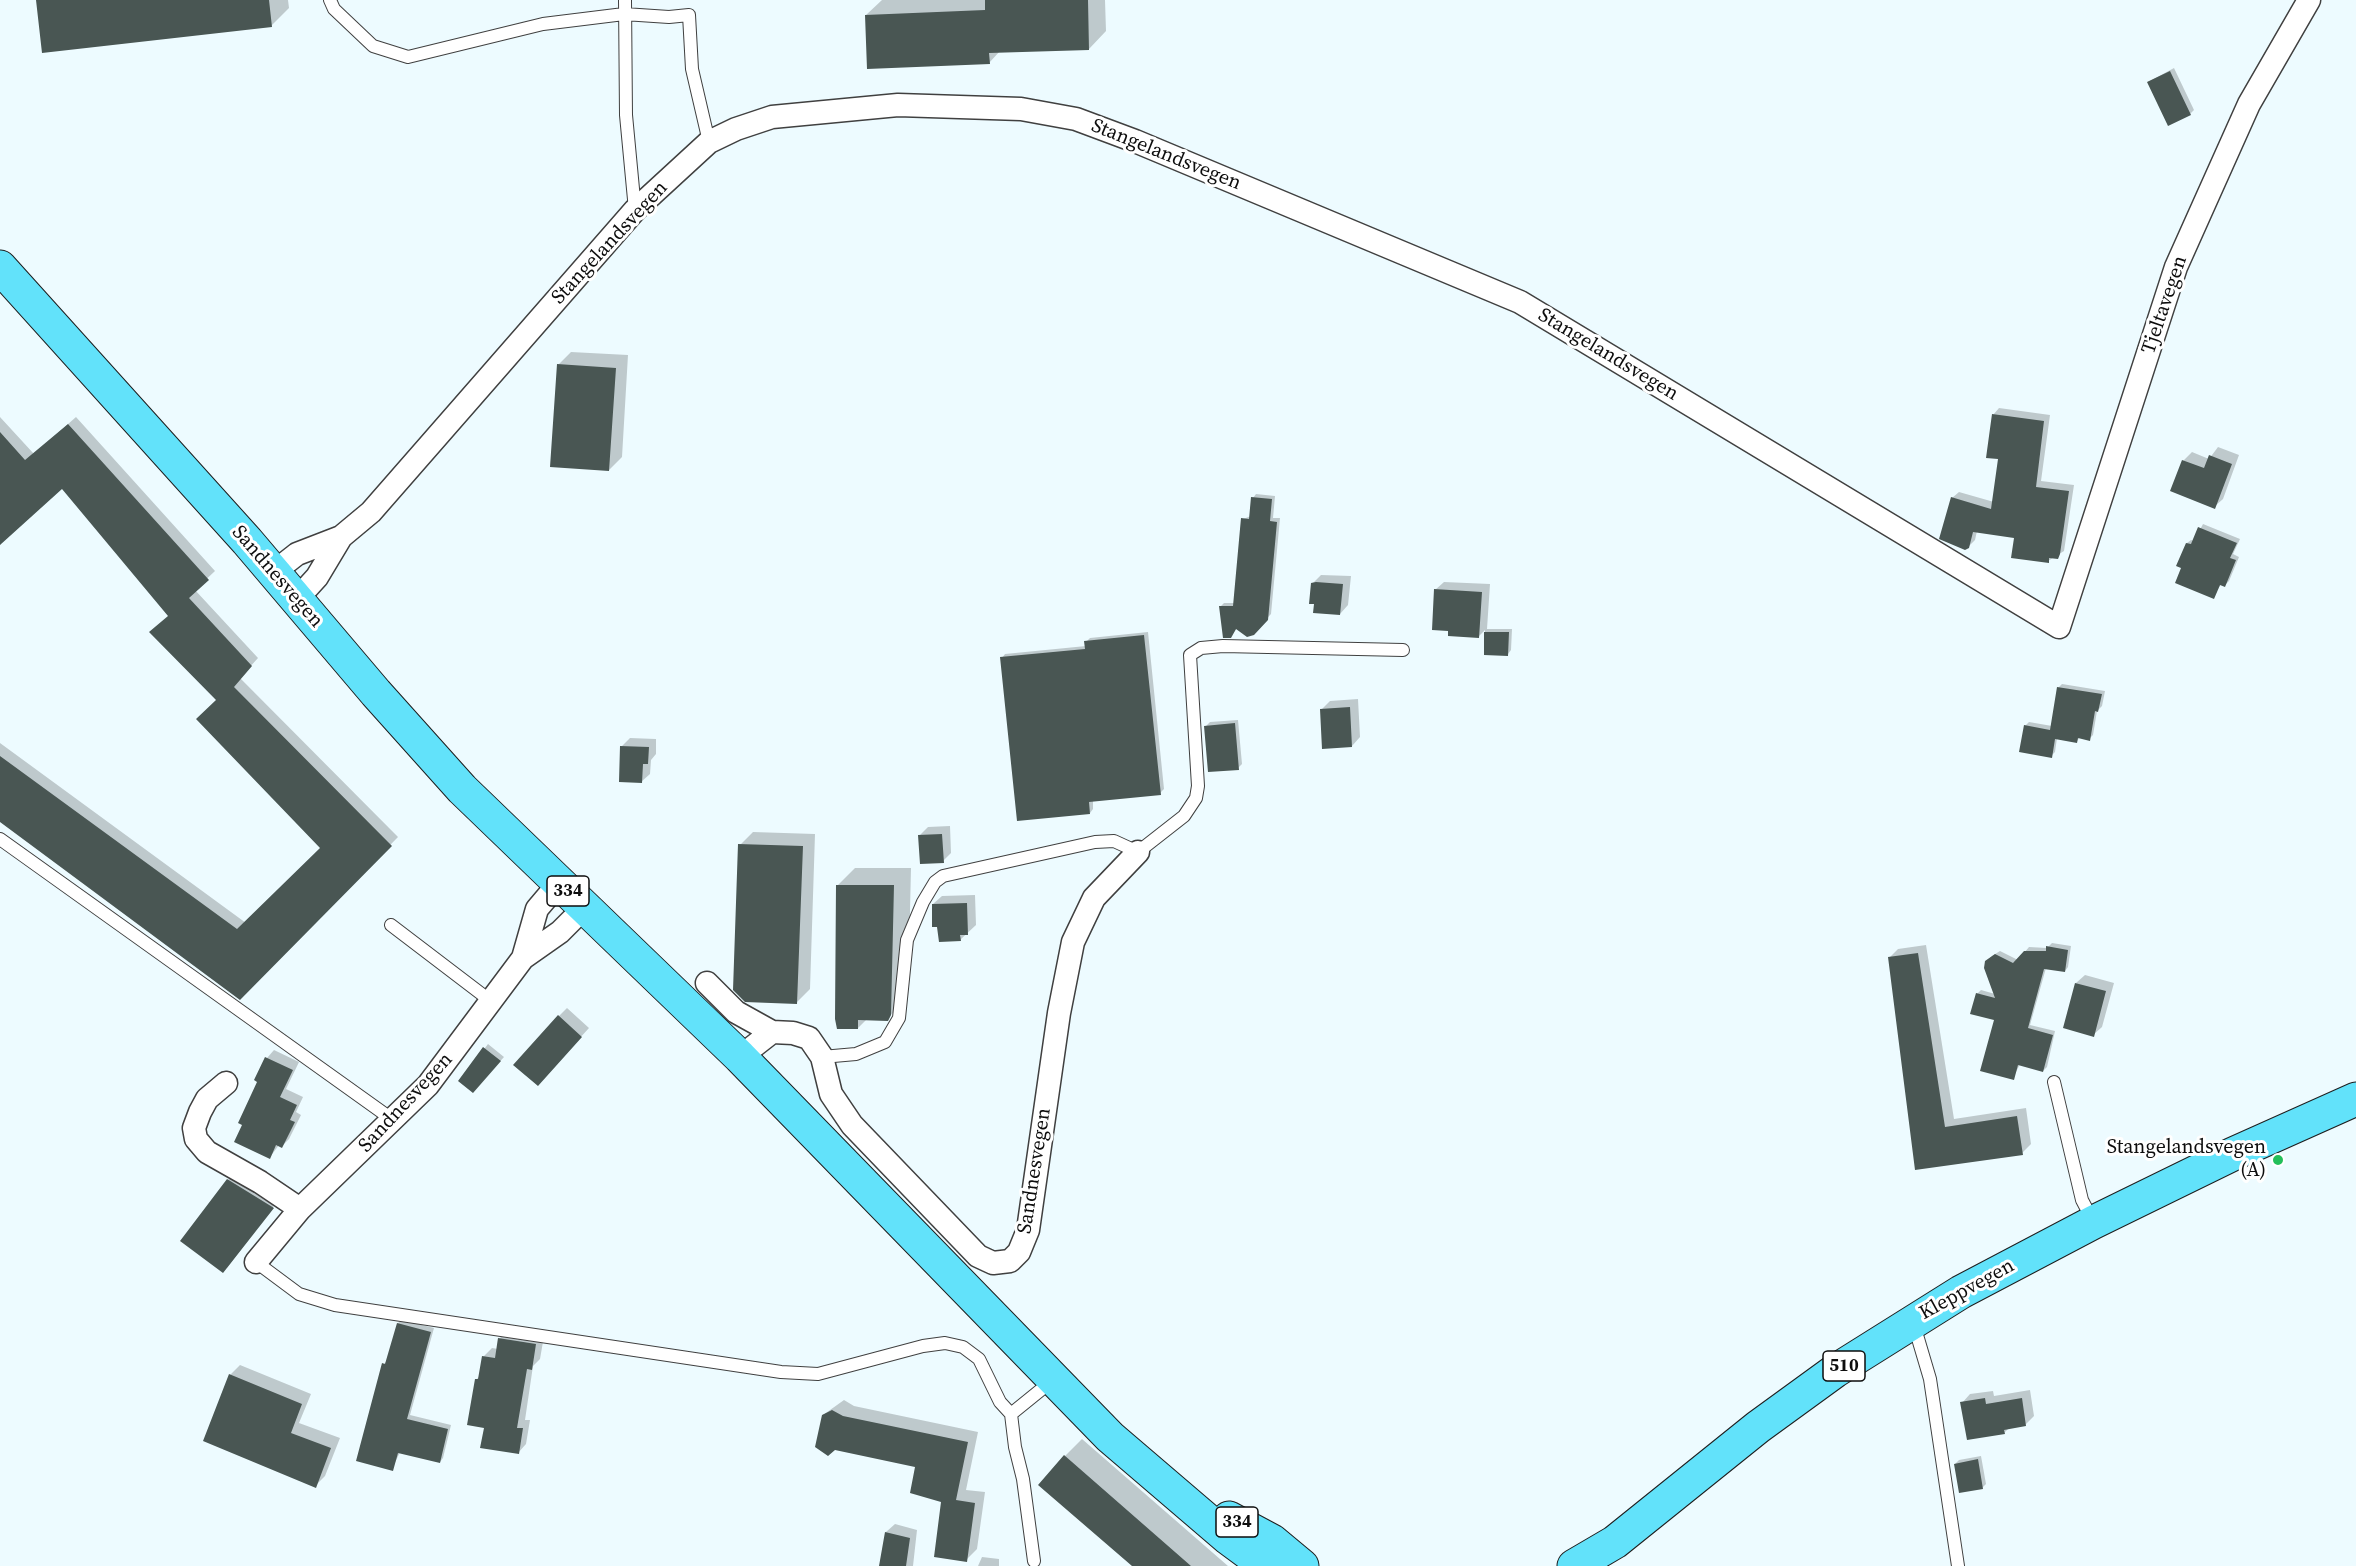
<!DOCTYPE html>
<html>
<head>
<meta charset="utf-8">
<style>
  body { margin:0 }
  canvas { display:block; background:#edfbff }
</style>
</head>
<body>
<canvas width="2356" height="1566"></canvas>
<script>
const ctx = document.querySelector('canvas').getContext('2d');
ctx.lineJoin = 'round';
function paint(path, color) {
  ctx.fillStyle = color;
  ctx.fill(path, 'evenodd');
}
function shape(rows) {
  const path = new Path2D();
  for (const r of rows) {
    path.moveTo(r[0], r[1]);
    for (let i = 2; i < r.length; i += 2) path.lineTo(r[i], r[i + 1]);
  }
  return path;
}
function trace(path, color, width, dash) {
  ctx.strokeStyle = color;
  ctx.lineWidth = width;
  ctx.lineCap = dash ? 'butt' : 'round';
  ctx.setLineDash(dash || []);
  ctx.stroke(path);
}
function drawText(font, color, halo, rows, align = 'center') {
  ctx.font = font + ' "Source Serif 4",serif';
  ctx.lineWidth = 6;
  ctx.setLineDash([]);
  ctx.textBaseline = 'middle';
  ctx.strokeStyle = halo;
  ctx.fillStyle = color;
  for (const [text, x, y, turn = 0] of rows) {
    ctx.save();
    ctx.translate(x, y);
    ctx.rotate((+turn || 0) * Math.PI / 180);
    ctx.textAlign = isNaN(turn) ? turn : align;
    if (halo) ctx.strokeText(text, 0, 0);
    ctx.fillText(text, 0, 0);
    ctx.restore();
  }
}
const shadow = shape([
  [37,0,288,0,289,8,271,26],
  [882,0,1105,0,1106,31,1089,49,1000,51,989,63,866,15],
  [2174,68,2194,110,2190,114,2148,82],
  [571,352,628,355,622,457,609,470,558,365],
  [1999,408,2050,415,2041,481,2074,485,2064,551,2048,561,2016,536,1977,531,1975,540,1968,547,1952,498,1959,492,1994,502,2000,458,1993,415],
  [0,417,34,454,76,417,215,571,195,590,258,658,240,678,398,837,240,998,0,819,0,743,246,923,322,848,218,700,169,616,62,487,0,543],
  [2218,447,2239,455,2223,499,2214,507,2183,461,2192,452,2209,459],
  [1256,494,1275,496,1273,518,1280,518,1271,614,1253,633,1237,628,1231,636,1220,607,1224,603,1235,603,1243,519,1251,516,1253,498],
  [2203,524,2240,539,2233,554,2239,557,2229,581,2225,585,2221,584,2213,597,2183,567,2187,543,2191,540,2194,541],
  [1321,575,1351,576,1348,605,1340,614,1312,584],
  [1444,582,1490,584,1487,629,1512,629,1511,650,1508,654,1485,654,1485,630,1479,636,1435,590],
  [1148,632,1164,789,1160,793,1093,800,1093,809,1090,813,1002,658,1005,654,1086,646,1086,642,1090,638],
  [2062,684,2105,691,2102,706,2097,711,2093,735,2089,739,2080,737,2077,741,2057,738,2055,752,2051,756,2025,726,2029,722,2052,726,2058,688],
  [1358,699,1360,737,1352,746,1322,709,1330,701],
  [1238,720,1242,764,1238,768,1206,726,1210,722],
  [630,738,656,739,656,754,651,760,650,774,641,782,621,747],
  [950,826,951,853,943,861,920,835,928,827],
  [753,832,815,834,810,989,797,1002,740,845],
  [855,868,911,868,908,997,887,1019,867,1019,858,1028,838,885],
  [975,895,976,925,960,940,933,904,942,896],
  [2052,943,2071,946,2068,967,2065,971,2046,968,2030,1025,2055,1031,2047,1067,2043,1071,2020,1064,2013,1078,1996,1019,1977,994,1981,990,1995,994,1988,960,1992,956,2000,951,2018,960,2029,947,2047,948],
  [1926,945,1954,1119,2026,1108,2031,1144,2022,1153,1917,1168,1889,958,1898,949],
  [2085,975,2114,983,2102,1027,2093,1035,2076,983],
  [567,1008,589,1028,546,1075,559,1016],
  [488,1044,504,1057,477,1087,460,1081],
  [274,1050,299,1062,286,1089,303,1097,296,1112,301,1115,289,1139,282,1146,279,1145,270,1157,259,1081,256,1080,267,1058],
  [231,1176,276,1203,227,1268,228,1180],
  [402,1320,434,1328,410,1415,451,1425,443,1458,440,1462,400,1452,392,1469,384,1364,388,1360,398,1323],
  [508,1330,544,1336,540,1359,533,1366,525,1420,530,1420,526,1444,518,1453,486,1426,476,1380,480,1376,483,1357,492,1348,498,1349,499,1339],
  [240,1365,311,1394,299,1423,340,1438,325,1476,315,1486,230,1375],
  [2030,1390,2034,1416,2025,1425,2010,1427,2004,1433,1962,1403,1970,1394,1993,1391,1994,1396],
  [844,1400,854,1406,978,1432,966,1490,985,1492,977,1549,966,1560,943,1501,917,1466,823,1415],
  [1082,1439,1228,1566,1134,1566,1065,1456],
  [1981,1456,1986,1484,1982,1488,1955,1464,1959,1460],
  [895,1524,917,1530,913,1566,881,1566,886,1532],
  [982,1557,999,1559,999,1566,978,1566]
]);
const building = shape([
  [36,0,269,0,272,27,42,53],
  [985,0,1088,0,1089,50,989,53,990,64,867,69,865,15,985,10],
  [2170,71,2191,115,2168,126,2147,82],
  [557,364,616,368,609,471,550,467],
  [1992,414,2044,421,2036,487,2069,491,2060,554,2058,559,2049,558,2049,563,2011,558,2014,538,1973,532,1969,548,1965,550,1939,539,1951,497,1991,509,1998,459,1986,458],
  [68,424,209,580,189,598,252,666,234,687,392,846,240,1000,0,822,0,756,237,929,320,848,196,719,216,700,149,632,168,616,62,489,0,545,0,432,25,460],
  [2209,455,2232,464,2215,509,2170,491,2182,460,2204,468],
  [1251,497,1272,499,1270,521,1277,522,1268,620,1254,635,1247,637,1236,629,1231,638,1223,638,1219,606,1233,606,1241,518,1249,519],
  [2198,527,2237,543,2230,558,2236,560,2225,587,2220,585,2214,599,2175,583,2181,568,2176,566,2186,543,2191,544],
  [1316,582,1343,584,1340,615,1313,613,1314,604,1309,604,1311,583],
  [1434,589,1482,592,1479,638,1448,636,1448,631,1432,630],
  [1484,632,1509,632,1508,656,1484,655],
  [1144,635,1161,795,1089,802,1090,814,1017,821,1000,657,1085,649,1084,641],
  [2057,687,2102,694,2098,712,2095,711,2090,741,2078,738,2077,743,2055,739,2052,758,2019,752,2024,725,2050,730],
  [1350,707,1352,747,1322,749,1320,709],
  [1235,723,1239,770,1208,772,1204,726],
  [620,746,649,747,648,764,643,764,642,783,619,782],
  [942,834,944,863,920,864,918,835],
  [738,844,803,846,797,1004,745,1002,733,990],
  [836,885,894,885,891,1015,888,1021,858,1020,858,1029,837,1029,835,1019],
  [967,903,968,935,960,935,961,941,939,942,937,927,932,927,932,904],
  [2046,946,2068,950,2065,972,2044,969,2028,1028,2053,1035,2043,1072,2018,1065,2014,1080,1980,1071,1994,1020,1970,1014,1976,993,1995,998,1984,968,1985,961,1995,954,2013,963,2024,951,2046,951],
  [1918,953,1945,1127,2017,1116,2023,1155,1915,1170,1888,957],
  [2075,983,2106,991,2094,1037,2063,1028],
  [558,1015,582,1037,538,1086,513,1065],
  [483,1047,501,1061,473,1093,458,1081],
  [265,1057,293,1070,280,1097,297,1105,290,1120,295,1122,282,1148,276,1145,270,1159,234,1142,242,1125,238,1123,257,1082,254,1080],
  [227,1179,274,1208,223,1273,180,1241],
  [397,1323,431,1332,407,1419,448,1429,440,1463,398,1453,393,1471,356,1461,382,1363,385,1364],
  [498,1338,536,1344,532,1370,527,1369,517,1428,523,1428,519,1454,480,1448,484,1428,467,1425,475,1379,478,1379,482,1356,495,1358],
  [229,1374,302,1404,291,1433,331,1448,316,1488,203,1441],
  [1985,1398,1986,1404,2022,1398,2026,1426,2004,1430,2005,1434,1967,1440,1960,1402],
  [832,1410,843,1416,968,1442,956,1500,975,1503,967,1562,934,1557,941,1502,910,1493,915,1467,835,1450,828,1456,815,1447,822,1415],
  [1064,1455,1191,1566,1132,1566,1038,1485],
  [1978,1459,1983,1489,1959,1493,1954,1464],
  [885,1532,910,1538,906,1566,879,1566]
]);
const lane = shape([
  [330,0,334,9,373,46,408,57,543,24,624,14,669,17,689,15,692,69,709,142],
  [625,0,626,115,635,210],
  [0,839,393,1120],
  [391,925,492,1002],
  [822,1057,856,1054,885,1042,899,1018,907,940,923,902,935,882,943,876,1095,842,1114,841,1138,852,1184,816,1196,798,1198,786,1190,655,1201,648,1223,646,1403,650],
  [2054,1082,2082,1200,2093,1221],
  [256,1262,299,1294,335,1305,781,1372,818,1374,923,1346,945,1343,963,1347,979,1359,1000,1402,1011,1414,1015,1447,1023,1479,1034,1561],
  [1914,1325,1930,1379,1958,1566],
  [1011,1414,1053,1380]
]);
const street = shape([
  [274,572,297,554,341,537,371,512,635,210,709,142,736,129,772,117,898,105,1021,109,1076,119,1135,141,1520,302,2059,627,2176,267,2249,104,2309,0],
  [297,599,317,577,341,537],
  [523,958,560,932,585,907],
  [707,983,736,1012,772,1032],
  [740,1057,772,1032,793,1033,809,1038,822,1057,831,1094,852,1125,978,1256,993,1263,1010,1261,1019,1252,1028,1230,1059,1013,1073,942,1094,898,1138,852],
  [226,1083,207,1099,200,1112,194,1128,196,1139,207,1152,260,1182,300,1209],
  [256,1262,300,1209,428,1085,523,958,537,909,559,883]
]);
const primary = shape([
  [0,267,247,541,376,693,462,789,740,1057,1110,1437,1228,1538,1266,1566],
  [1229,1518,1272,1541,1302,1566],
  [1574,1566,1615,1542,1758,1427,1835,1371,1961,1292,2094,1222,2233,1154,2356,1099]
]);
const markers = [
  [2278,1160,6,"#23bf5a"]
];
const shields = [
  [568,891,42],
  [1844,1366,42],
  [1237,1522,42]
];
const shieldNames = [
  ["334",568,891],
  ["510",1844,1366],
  ["334",1237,1522]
];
const streetNames = [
  ["Stangelandsvegen",1166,155,22],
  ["Stangelandsvegen",610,243,-47],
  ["Tjeltavegen",2165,305,-71],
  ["Stangelandsvegen",1608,355,31],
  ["Sandnesvegen",277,577,49],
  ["Sandnesvegen",406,1103,-47],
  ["Sandnesvegen",1035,1171,-81],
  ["Kleppvegen",1967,1290,-29]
];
const poiNames = [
  ["Stangelandsvegen",2266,1148],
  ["(A)",2266,1171]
];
paint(shadow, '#0003');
paint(building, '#495653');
trace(lane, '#404040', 14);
trace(street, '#404040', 25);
trace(primary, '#1e1e1e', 35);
trace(lane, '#fff', 12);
trace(street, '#fff', 22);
trace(primary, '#62e2fa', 33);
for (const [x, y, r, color] of markers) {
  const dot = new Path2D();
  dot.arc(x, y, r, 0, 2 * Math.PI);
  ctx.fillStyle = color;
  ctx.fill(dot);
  trace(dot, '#fff', 2);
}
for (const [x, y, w] of shields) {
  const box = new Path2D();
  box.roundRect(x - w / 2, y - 15, w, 30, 4.5);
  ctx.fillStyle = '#fff';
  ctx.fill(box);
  trace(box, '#0d0d0d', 1.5);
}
drawText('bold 18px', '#0d0d0d', null, shieldNames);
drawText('20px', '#0d0d0d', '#fff', streetNames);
drawText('20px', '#0d0d0d', '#fff', poiNames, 'right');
</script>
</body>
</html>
